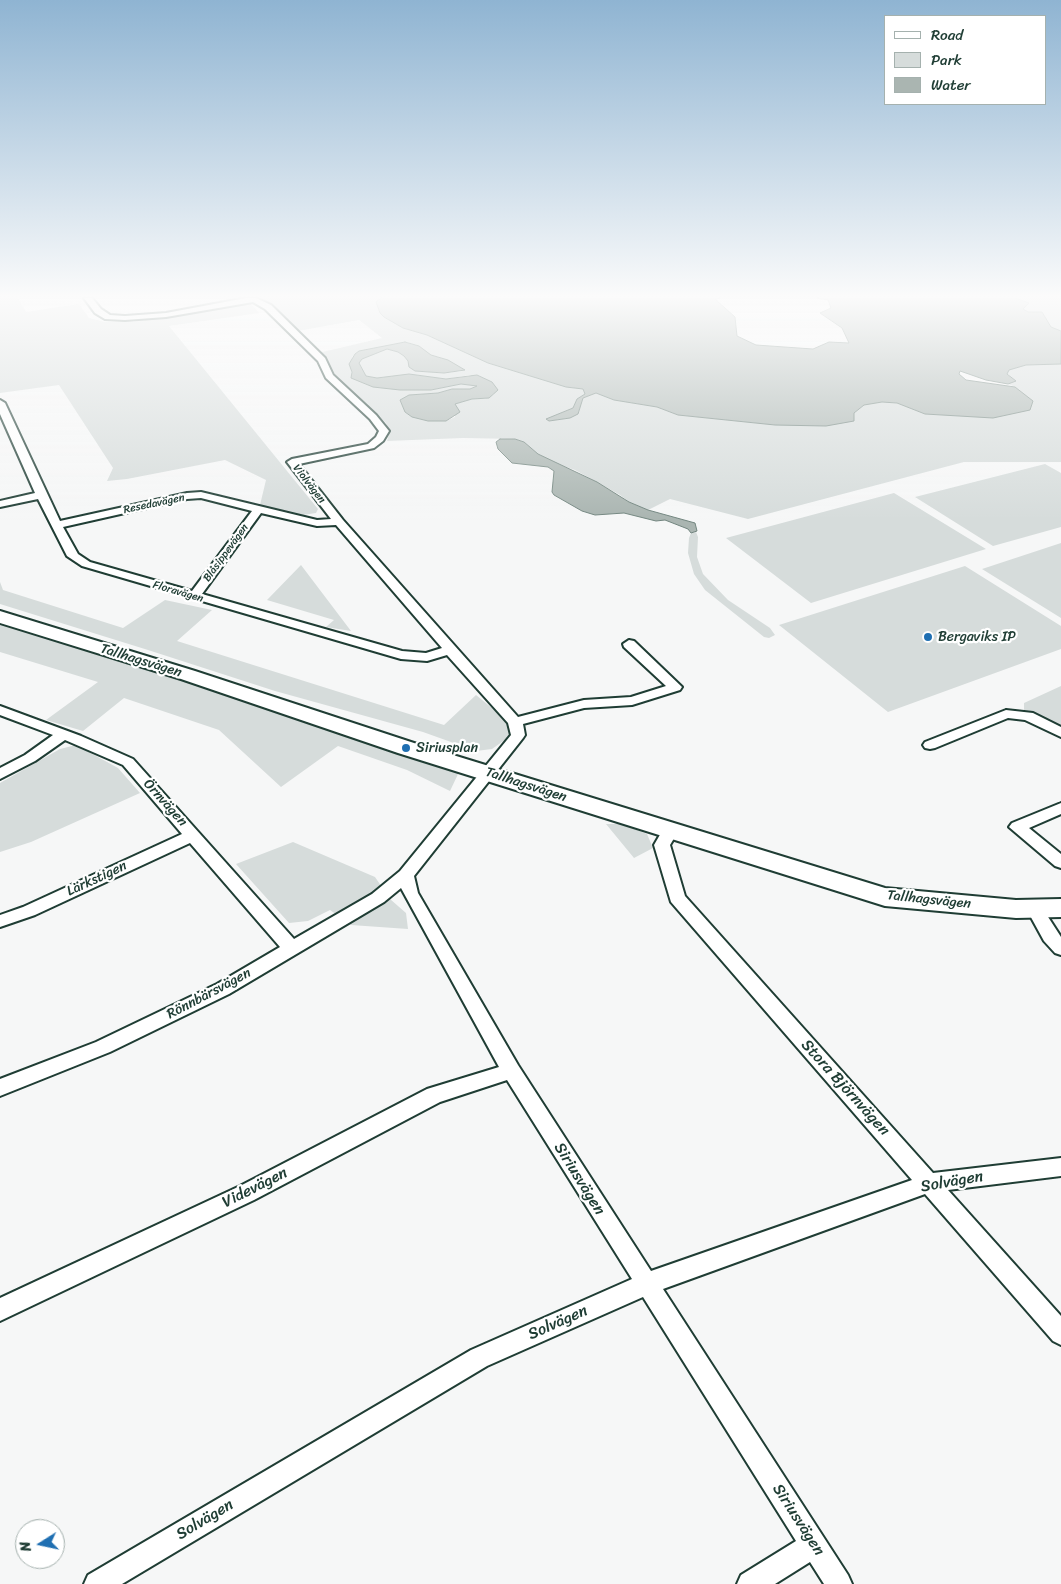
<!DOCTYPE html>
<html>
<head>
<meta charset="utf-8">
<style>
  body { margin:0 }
  #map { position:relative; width:1061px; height:1584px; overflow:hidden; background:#f6f7f7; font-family:Sriracha,sans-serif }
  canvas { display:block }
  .legend { position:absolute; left:884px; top:15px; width:162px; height:90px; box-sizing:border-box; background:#fff; border:1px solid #a5b1ae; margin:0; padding:6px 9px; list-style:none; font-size:15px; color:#1f3d34 }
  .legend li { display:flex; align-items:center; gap:10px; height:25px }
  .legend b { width:25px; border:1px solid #a5b1ae }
  .north { position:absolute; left:15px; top:1519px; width:50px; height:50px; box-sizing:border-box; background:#fff; border:1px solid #a5b1ae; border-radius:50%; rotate:260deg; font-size:14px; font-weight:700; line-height:20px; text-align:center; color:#1f3d34 }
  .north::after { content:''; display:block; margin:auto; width:18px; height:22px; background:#1f6fb2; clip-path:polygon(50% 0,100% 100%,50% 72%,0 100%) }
</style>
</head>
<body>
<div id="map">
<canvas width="1061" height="1584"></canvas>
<ul class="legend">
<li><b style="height:6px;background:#fff"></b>Road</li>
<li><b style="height:14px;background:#d6dcdb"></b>Park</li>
<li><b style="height:14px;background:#aab5b1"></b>Water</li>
</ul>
<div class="north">N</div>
</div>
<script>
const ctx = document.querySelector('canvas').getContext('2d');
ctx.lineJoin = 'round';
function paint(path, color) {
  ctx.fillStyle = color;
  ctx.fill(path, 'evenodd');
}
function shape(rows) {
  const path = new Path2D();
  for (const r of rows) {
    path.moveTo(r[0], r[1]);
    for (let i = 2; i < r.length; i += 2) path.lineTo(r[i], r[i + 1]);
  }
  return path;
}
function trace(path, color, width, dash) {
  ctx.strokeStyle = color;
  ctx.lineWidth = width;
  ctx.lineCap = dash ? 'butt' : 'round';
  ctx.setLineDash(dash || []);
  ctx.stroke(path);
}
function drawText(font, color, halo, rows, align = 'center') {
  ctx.font = font + ' Sriracha,sans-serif';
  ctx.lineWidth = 4.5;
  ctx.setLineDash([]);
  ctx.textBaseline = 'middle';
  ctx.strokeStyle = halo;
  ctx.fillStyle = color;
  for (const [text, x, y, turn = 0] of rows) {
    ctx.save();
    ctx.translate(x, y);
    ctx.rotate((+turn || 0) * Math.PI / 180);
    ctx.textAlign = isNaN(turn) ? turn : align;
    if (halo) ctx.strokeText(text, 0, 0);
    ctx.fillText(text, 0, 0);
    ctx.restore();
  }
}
const green = shape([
  [0,298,18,298,26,312,79,304,89,318,105,322,133,322,251,304,259,313,169,326,318,509,316,513,302,515,260,505,266,480,225,460,127,479,107,481,113,468,59,385,0,393],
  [255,298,381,298,376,302,380,313,384,317,403,328,427,335,488,363,566,387,583,389,585,394,577,399,573,408,563,412,549,421,570,418,578,414,583,398,596,393,614,400,657,407,678,415,775,425,854,420,854,413,864,405,882,402,897,403,925,414,952,415,1015,387,1008,384,1015,381,1007,373,1009,370,1026,365,1061,364,1061,462,964,462,748,519,670,499,648,510,629,502,620,495,575,470,557,464,538,454,524,442,515,439,463,438,387,441,389,434,386,423,338,379,327,362,318,353,382,338,359,320,298,331,275,310],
  [406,342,419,346,431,355,439,357,463,371,444,373,415,371,404,356,398,352,387,349,362,359,359,363,366,376,377,378,417,375,446,379,470,375,494,394,485,399,472,399,455,404,455,417,446,421,428,421,412,417,405,412,409,395,438,393,452,389,470,389,477,386,461,384,431,390,400,390,371,386,351,378,352,357,355,354,359,351],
  [1015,298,1061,298,1061,331,1051,327,1042,312,1028,312,1022,309,1028,303],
  [1045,464,1061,473,1061,527,993,546,915,497],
  [894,493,986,549,811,603,726,538],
  [696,532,698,537,697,557,703,574,728,600,770,628,775,635,769,638,764,637,705,590,694,574,688,553,689,538,691,533],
  [1061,543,1061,618,982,569],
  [301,565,351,631,326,627,334,620,267,600],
  [965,566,1061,626,1061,649,888,712,779,625],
  [0,582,3,590,123,628,165,600,212,610,177,641,444,725,476,695,509,722,509,737,492,749,476,751,423,732,275,691,148,650,0,604],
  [0,624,181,679,459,772,450,791,407,770,338,746,281,787,219,730,124,698,83,731,46,720,98,682,0,652],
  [1061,686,1061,728,1024,711,1024,703],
  [76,745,118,768,140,793,31,842,0,852,0,783,60,749],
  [606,824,622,824,647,834,653,848,634,858],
  [293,842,375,877,390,899,406,913,408,929,351,925,330,910,308,921,289,923,236,864]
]);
const water = shape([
  [381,298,720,298,715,299,735,317,737,336,756,345,813,349,829,342,849,343,842,328,820,313,831,308,828,300,817,298,1015,298,1029,303,1023,309,1028,312,1042,312,1051,327,1061,331,1061,364,1026,365,1009,370,1007,374,1016,381,1008,384,986,380,960,371,959,374,966,380,1015,387,1033,401,1030,410,993,418,925,414,897,403,882,402,864,405,854,413,854,421,826,426,775,425,678,415,657,407,614,400,596,393,583,398,578,414,570,418,549,421,546,419,573,408,577,399,585,394,583,389,566,387,488,363,427,335,403,328,384,317,380,313,376,302,381,298],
  [405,342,419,346,431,355,448,360,465,370,444,373,415,371,409,367,408,361,404,356,398,352,387,349,362,359,359,363,366,376,377,378,409,374,446,379,477,375,492,382,498,390,489,398,472,399,455,404,460,412,446,421,428,421,412,417,405,412,400,400,409,395,438,393,452,389,470,389,477,386,461,384,431,390,400,390,373,387,351,378,352,372,349,364,355,354,359,351,405,342],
  [500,439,515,439,524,442,538,454,597,482,629,502,648,510,695,523,697,531,691,533,688,529,665,520,656,521,624,513,595,515,582,511,554,495,552,492,554,471,548,467,512,463,498,449,496,442,500,439]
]);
const minor = shape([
  [84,298,92,298,101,309,110,315,125,316,166,313,246,298,256,298,271,305,325,358,333,375,376,415,389,431,383,441,374,448,299,464,343,520,518,717,584,700,631,697,666,686,624,647,623,644,629,640,634,641,682,687,680,690,632,705,584,708,523,724,525,735,523,738,414,876,418,893,518,1065,651,1271,912,1180,671,902,654,845,665,826,671,825,677,826,679,830,670,845,685,896,933,1173,1061,1158,1061,1176,948,1190,1061,1316,1061,1345,1053,1341,925,1194,663,1289,848,1575,852,1584,824,1584,810,1562,775,1584,737,1584,741,1575,796,1541,643,1297,487,1366,122,1584,84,1584,88,1575,471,1350,632,1279,507,1080,440,1102,254,1200,0,1321,0,1298,240,1186,427,1089,499,1067,401,888,384,902,229,994,110,1052,0,1096,0,1079,96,1042,217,984,280,947,190,843,35,915,0,927,0,915,23,907,182,834,123,765,65,740,35,761,0,779,0,768,25,755,53,735,0,715,0,706,81,736,133,759,294,939,372,894,400,871,511,735,508,723,447,655,427,661,401,659,82,566,67,556,38,499,0,507,0,501,35,493,0,414,0,400,5,403,60,521,187,493,201,492,317,520,331,519,287,462,292,459,368,444,376,437,379,431,370,419,326,378,318,361,265,309,253,302,166,317,125,320,105,319,95,313,84,298],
  [201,498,252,511,192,591,90,562,78,554,63,527,187,499,201,498],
  [261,513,317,526,336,525,442,648,426,653,402,651,202,594,261,513],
  [1006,710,1033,713,1061,727,1061,737,1025,720,1008,718,935,748,930,749,925,748,923,745,925,742,1006,710],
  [1061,803,1061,814,1029,828,1061,854,1061,868,1055,866,1009,827,1012,823,1061,803],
  [1035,904,1041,906,1061,937,1061,955,1055,953,1044,941,1027,910,1029,906,1035,904]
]);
const secondary = shape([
  [0,611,195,671,414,743,885,888,1016,900,1061,899,1061,917,1016,918,885,906,398,753,181,679,0,623,0,611]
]);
const markers = [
  [928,637,5,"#1f6fb2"],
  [406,748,5,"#1f6fb2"]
];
const farStreetnames = [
  ["Violvägen",309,484,52],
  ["Resedavägen",154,504,-12],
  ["Blåsippevägen",226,553,-54],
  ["Floravägen",178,592,16]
];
const poiNames = [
  ["Bergaviks IP",938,637],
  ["Siriusplan",416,748]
];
const streetNames = [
  ["Tallhagsvägen",141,661,17],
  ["Tallhagsvägen",526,785,18],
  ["Örnvägen",165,803,48],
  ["Lärkstigen",97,879,-25],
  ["Tallhagsvägen",929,900,6],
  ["Rönnbärsvägen",209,994,-28]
];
const nearStreetnames = [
  ["Stora Björnvägen",845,1088,48],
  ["Siriusvägen",579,1179,58],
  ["Solvägen",952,1182,-10],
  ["Videvägen",255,1188,-27],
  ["Solvägen",558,1323,-24],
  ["Solvägen",205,1520,-31],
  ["Siriusvägen",798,1520,57]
];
paint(green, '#d6dcdb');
paint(water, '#aab5b1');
trace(water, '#72857f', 1);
trace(minor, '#1f3d34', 4);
trace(secondary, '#1f3d34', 4);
paint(minor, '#fff');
paint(secondary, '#fff');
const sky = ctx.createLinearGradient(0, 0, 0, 520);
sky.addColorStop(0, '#8fb4d2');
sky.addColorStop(0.57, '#fbfbfb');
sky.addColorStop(1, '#fbfbfb00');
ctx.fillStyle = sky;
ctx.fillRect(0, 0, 1061, 520);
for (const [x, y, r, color] of markers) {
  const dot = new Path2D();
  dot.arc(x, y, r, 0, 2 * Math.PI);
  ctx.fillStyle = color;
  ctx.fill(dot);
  trace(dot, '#fff', 2);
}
drawText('11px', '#1f3d34', '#fff', farStreetnames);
drawText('14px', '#1f3d34', '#fff', poiNames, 'left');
drawText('14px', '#1f3d34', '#fff', streetNames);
drawText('16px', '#1f3d34', '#fff', nearStreetnames);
</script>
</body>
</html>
